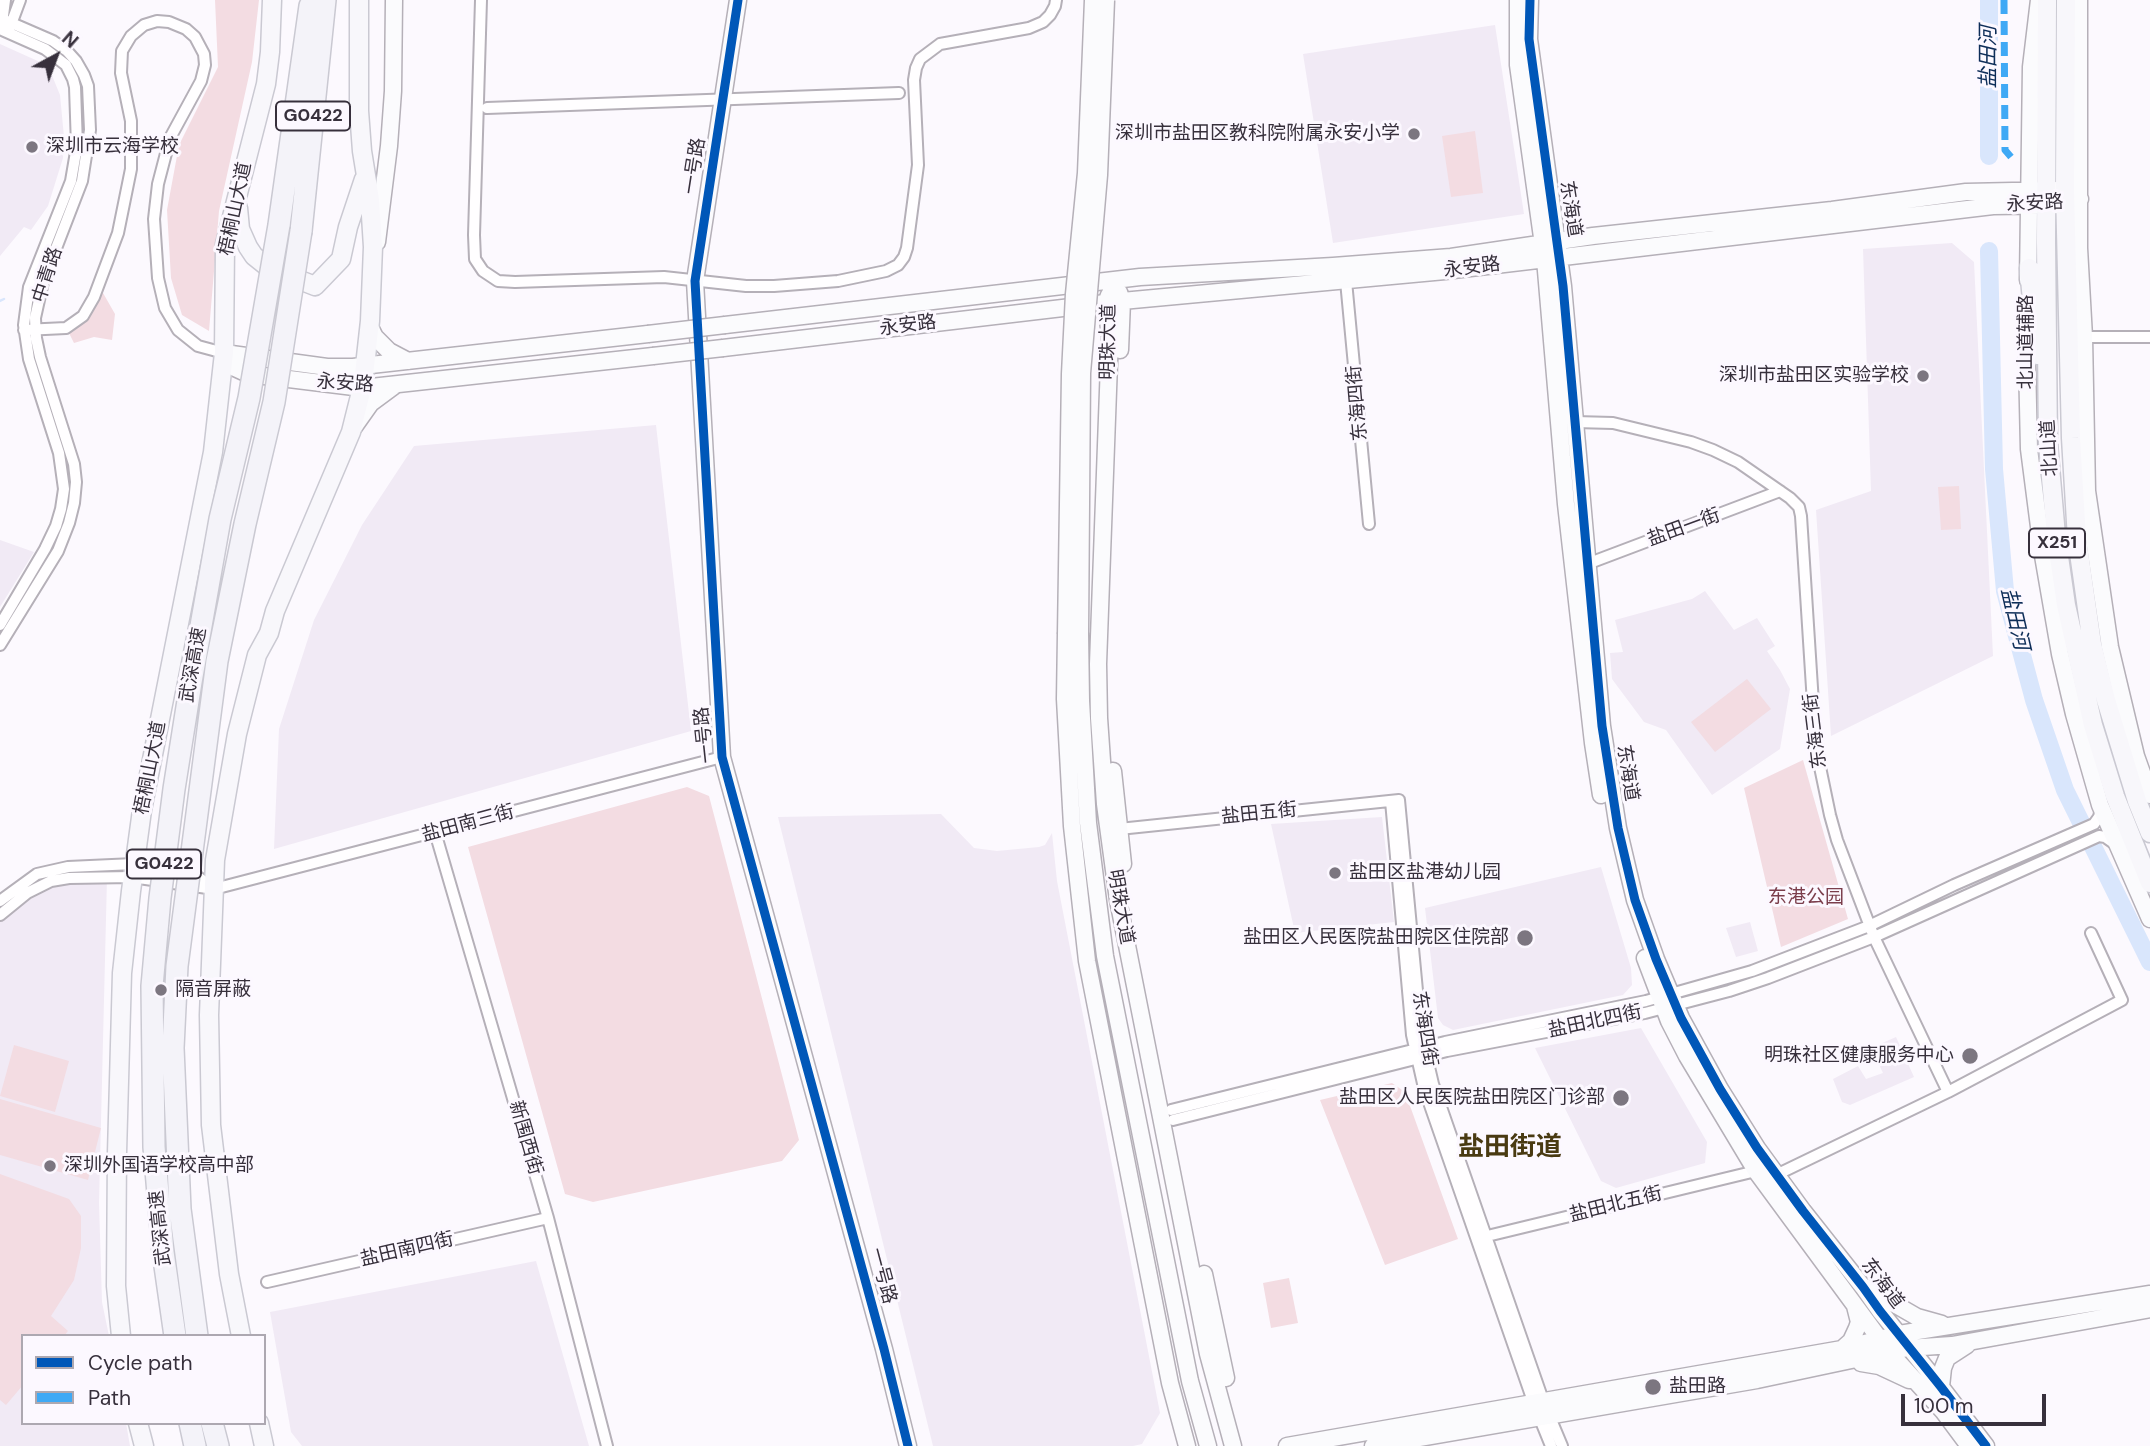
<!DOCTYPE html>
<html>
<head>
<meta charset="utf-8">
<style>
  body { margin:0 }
  #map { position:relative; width:2150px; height:1446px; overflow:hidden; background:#fcf9fe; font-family:"DM Sans",sans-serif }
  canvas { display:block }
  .legend { position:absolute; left:21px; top:1334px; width:245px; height:91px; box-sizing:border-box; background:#fcf8ff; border:2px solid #ada8b1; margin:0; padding:9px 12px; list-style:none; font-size:21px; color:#37303c }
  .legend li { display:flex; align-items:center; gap:14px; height:35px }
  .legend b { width:35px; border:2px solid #ada8b1 }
  .north { position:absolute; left:21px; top:21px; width:70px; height:70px; -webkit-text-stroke:5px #fcf8ff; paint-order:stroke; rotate:41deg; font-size:19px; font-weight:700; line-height:28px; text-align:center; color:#37303c }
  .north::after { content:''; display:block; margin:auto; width:24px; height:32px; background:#37303c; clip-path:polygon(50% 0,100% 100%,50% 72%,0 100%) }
  .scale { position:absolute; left:1901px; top:1394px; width:145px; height:32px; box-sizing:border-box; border:4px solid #37303c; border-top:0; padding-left:9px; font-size:21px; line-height:24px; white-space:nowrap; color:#37303c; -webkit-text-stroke:5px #fcf8ff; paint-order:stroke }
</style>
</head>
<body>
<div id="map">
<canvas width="2150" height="1446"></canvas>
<ul class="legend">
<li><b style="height:9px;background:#0057b8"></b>Cycle path</li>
<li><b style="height:9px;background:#3fa9f5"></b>Path</li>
</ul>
<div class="north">N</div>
<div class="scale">100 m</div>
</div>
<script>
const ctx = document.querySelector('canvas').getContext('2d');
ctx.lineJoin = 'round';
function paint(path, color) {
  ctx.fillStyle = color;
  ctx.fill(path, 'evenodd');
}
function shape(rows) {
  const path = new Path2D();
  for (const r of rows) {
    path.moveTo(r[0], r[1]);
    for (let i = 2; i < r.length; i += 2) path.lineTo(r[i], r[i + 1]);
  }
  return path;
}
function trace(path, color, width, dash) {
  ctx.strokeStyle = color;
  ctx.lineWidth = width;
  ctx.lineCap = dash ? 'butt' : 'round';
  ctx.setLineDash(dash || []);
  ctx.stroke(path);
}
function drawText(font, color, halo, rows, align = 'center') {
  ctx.font = font + ' "DM Sans","Noto Sans SC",sans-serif';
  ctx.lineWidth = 6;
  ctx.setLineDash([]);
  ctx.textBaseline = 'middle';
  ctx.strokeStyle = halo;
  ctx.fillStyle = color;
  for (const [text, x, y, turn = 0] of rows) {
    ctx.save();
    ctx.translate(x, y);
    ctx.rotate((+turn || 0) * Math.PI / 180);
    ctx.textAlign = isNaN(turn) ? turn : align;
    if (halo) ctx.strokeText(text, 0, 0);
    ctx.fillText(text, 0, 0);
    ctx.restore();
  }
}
const built = shape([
  [1495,25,1524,214,1333,243,1303,54],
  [0,44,40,62,51,73,60,95,64,137,63,158,48,206,31,230,24,227,0,256],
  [1952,243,1974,262,1993,656,1831,736,1816,510,1871,491,1863,249],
  [656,425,691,731,274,849,279,729,314,620,362,525,414,446],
  [0,540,34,552,0,607],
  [1705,591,1734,630,1757,618,1775,646,1767,651,1780,670,1790,689,1780,749,1712,795,1666,730,1644,722,1612,679,1610,653,1623,652,1615,620,1692,599],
  [941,814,974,848,997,851,1039,847,1045,845,1052,833,1057,881,1160,1413,1142,1444,1133,1446,933,1446,778,817],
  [1382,817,1394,922,1295,933,1271,824],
  [1601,867,1631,968,1632,985,1623,995,1453,1030,1443,1025,1438,1018,1425,908],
  [59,876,107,878,99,1203,102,1302,109,1336,23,1336,23,1423,126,1423,130,1446,0,1446,0,911,11,898],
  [1750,922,1758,951,1736,957,1726,928],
  [1641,1028,1707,1142,1705,1163,1616,1188,1601,1181,1535,1048],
  [1896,1037,1914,1077,1850,1105,1842,1102,1833,1079,1858,1066,1866,1079,1883,1073,1871,1048],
  [536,1261,589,1446,302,1446,291,1432,270,1312]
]);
const green = shape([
  [215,0,259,0,252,62,219,211,209,331,182,315,171,278,167,210,179,145,218,67],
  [1475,131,1483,193,1451,197,1442,136],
  [103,293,115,314,112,340,94,337,74,343,67,329],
  [1959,486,1961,529,1941,530,1938,487],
  [1747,679,1771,709,1715,752,1691,722],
  [1803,760,1848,919,1781,947,1744,788],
  [687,787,709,796,799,1140,782,1161,593,1202,565,1194,468,847],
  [14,1045,69,1061,55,1112,0,1096],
  [1392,1083,1405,1092,1458,1239,1385,1265,1320,1100],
  [0,1099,101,1128,88,1180,0,1155],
  [0,1174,69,1199,81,1216,81,1248,74,1280,51,1316,68,1331,64,1336,23,1336,23,1385,6,1405,0,1400],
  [1289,1278,1298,1323,1271,1328,1263,1283]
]);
const stream = shape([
  [0,301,4,299]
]);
const river = shape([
  [1989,156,1989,0],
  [1989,251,1994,469,2005,591,2034,700,2065,790,2150,962]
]);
const street = shape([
  [481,0,474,235,475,259,483,271,498,281,515,282,664,277,746,286,774,286,838,281,886,271,898,265,904,257,907,248,918,165,914,80,916,68,920,59,940,44,1029,28,1043,22,1050,15,1055,6,1056,0],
  [0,18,53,41,67,51,76,61,84,75,88,86,90,130,82,181,43,282,35,318,36,338,40,357,74,464,76,482,74,503,69,523,58,551,0,645],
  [2,23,5,0],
  [10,27,20,0],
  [0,29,45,49,66,65,73,79,75,87,77,146,71,181,29,287,24,325,29,359,59,453,64,489,61,509,56,526,45,549,0,625],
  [487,108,899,93],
  [1346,281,1369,524],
  [24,330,66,328,83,316,94,297,118,233,131,169,131,121,121,73,122,51,131,36,144,25,157,21,169,22,186,29,195,37,204,54,205,65,201,81,170,138,158,184,154,219,158,278,165,308,178,330,198,346,224,353],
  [2084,337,2150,337],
  [1575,422,1613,423,1691,442,1713,450,1738,462,1790,498,1799,507,1801,516,1814,719,1820,767,1830,815,1837,840,1874,937,1948,1092],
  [1587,564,1780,491],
  [1391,801,1412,1035,1424,1088,1534,1404,1551,1446],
  [1119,829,1399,800,1421,1033,1433,1084,1544,1403,1562,1446],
  [435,832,548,1218,607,1446],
  [0,901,37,874,68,867,134,864,193,873,211,887],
  [0,915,27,893,51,881,69,878,132,877,214,889,722,757],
  [1171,1110,1445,1042,1646,1001,1752,971,1869,926,1954,885,2094,824,2099,817,2101,808],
  [1173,1120,1447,1051,1645,1013,1729,991,1768,978,1874,937,2099,836,2105,837,2115,844],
  [1776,1175,1948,1092,2122,1000,2091,933],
  [1479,1238,1756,1171],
  [267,1282,548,1218]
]);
const secondary = shape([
  [738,0,695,281,722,757,884,1349,908,1446],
  [1518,0,1518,65,1545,259,1566,504,1593,743,1601,795],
  [1530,0,1529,39,1563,286,1602,726,1618,828,1635,900,1656,959,1681,1018,1720,1089,1757,1148,1803,1211,1863,1287,1880,1311,1941,1387,1986,1446],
  [2079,0,2079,248,2084,337,2087,491,2110,647,2136,756,2150,795],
  [377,242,389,146,393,91,394,0],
  [2028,280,2031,67,2039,0],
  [1119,292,1122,301,1120,350],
  [1109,295,1106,303,1110,336,1098,664,1099,718,1105,804,1118,900,1208,1354,1233,1446],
  [2026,317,2029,449,2042,550,2060,654,2074,714,2100,805,2150,919],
  [725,325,1140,277,1333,266,1451,257,1593,236,1832,210,1966,192,2059,190],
  [370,327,375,337,389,351,408,361],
  [723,348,1122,301,1445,271,1993,206,2066,205,2080,199],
  [224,353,235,368,248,374,362,388,653,356],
  [224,353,327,367,353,367,648,334],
  [354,427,371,403,394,386],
  [1066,634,1065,699,1072,826,1087,961,1170,1383,1187,1446],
  [1080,634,1081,701,1088,823,1105,956,1190,1381,1208,1446],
  [1113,771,1123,864],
  [1645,958,1669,1021,1687,1056,1756,1171,1890,1353,1943,1411,1969,1446],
  [1204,1274,1226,1378],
  [1865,1287,1917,1317,1942,1324],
  [1842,1349,1851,1341,1857,1328,1859,1322,1855,1306],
  [1861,1363,1879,1366,1909,1380],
  [1941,1387,1943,1368,1947,1358,1967,1345],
  [1287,1446,1842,1349,1899,1334,2150,1294],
  [1373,1446,1757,1380,1908,1348,1952,1345,2150,1309]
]);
const primary = shape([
  [2047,0,2046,241,2048,443,2056,536,2066,605,2093,725,2115,796,2150,883],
  [2066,0,2065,190,2071,438,2077,539,2092,644,2106,700,2137,801,2150,833],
  [238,208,240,229,248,247,254,256,269,268,315,286,341,259,348,227,364,179],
  [2029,268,2037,355],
  [121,1336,116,1286,117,1153,122,973,131,891,142,810,213,452,224,353,225,244,266,84,270,52,272,0],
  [241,1336,229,1274,211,1125,209,1015,215,860,237,734,257,655,269,633,275,611,351,432,363,384,370,321,373,247,370,200,362,151,359,111,359,0],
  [138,1423,144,1446],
  [259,1423,264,1446]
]);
const highway = shape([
  [279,225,310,6],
  [301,231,325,0],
  [190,1423,195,1446],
  [212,1423,218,1446]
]);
const secondaryBridge = shape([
  [648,334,725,325],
  [653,356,723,348],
  [1066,634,1070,374,1074,294,1086,173,1093,0],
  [1080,634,1082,373,1099,175,1106,0]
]);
const highwayBridge = shape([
  [175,1336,163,1252,154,1147,152,986,160,898,174,789,191,682,220,519,249,398,279,225],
  [197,1336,180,1209,173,1048,177,966,217,661,245,524,274,402,301,231]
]);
const quiet = shape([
  [2004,0,2005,150,2011,157]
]);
const cycleway = shape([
  [738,0,695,281,722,757,884,1349,908,1446],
  [1530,0,1529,39,1563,286,1602,726,1618,828,1635,900,1656,959,1681,1018,1720,1089,1757,1148,1803,1211,1863,1287,1880,1311,1941,1387,1986,1446]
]);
const markers = [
  [1414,134,7,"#7c7680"],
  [32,147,7,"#7c7680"],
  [1923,376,7,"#7c7680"],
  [1335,873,7,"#7c7680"],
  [1525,938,9,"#7c7680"],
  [161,990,7,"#7c7680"],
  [1970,1056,9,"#7c7680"],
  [1621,1098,9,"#7c7680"],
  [50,1166,7,"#7c7680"],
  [1653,1387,9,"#7c7680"]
];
const shields = [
  [313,116,74],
  [2057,543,56],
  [164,864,74]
];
const shieldNames = [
  ["G0422",313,116],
  ["X251",2057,543],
  ["G0422",164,864]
];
const poiNames = [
  ["深圳市盐田区教科院附属永安小学",1400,134],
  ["深圳市云海学校",46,147,"left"],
  ["深圳市盐田区实验学校",1909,376],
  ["盐田区盐港幼儿园",1349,873,"left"],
  ["盐田区人民医院盐田院区住院部",1509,938],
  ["隔音屏蔽",175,990,"left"],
  ["明珠社区健康服务中心",1954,1056],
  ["盐田区人民医院盐田院区门诊部",1605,1098],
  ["深圳外国语学校高中部",64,1166,"left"],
  ["盐田路",1669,1387,"left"]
];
const streetNames = [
  ["一号路",695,166,-81],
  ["永安路",2035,204,-3],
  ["梧桐山大道",236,209,-78],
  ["东海道",1570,209,81],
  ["永安路",1472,268,-7],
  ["中青路",48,275,-72],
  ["永安路",908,326,-7],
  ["明珠大道",1109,342,-89],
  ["北山道辅路",2027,342,-90],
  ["永安路",345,384,4],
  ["东海四街",1358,403,-95],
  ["北山道",2050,448,-93],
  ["盐田一街",1684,528,-20],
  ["武深高速",194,665,-80],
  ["东海三街",1816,731,-97],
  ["一号路",705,735,-96],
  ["梧桐山大道",151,768,-79],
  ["东海道",1627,773,81],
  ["盐田五街",1259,814,-6],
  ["盐田南三街",468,824,-15],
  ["明珠大道",1120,907,80],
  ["盐田北四街",1595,1022,-12],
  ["东海四街",1424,1029,81],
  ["新围西街",525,1138,74],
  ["盐田北五街",1616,1205,-14],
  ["武深高速",161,1228,-96],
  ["盐田南四街",407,1250,-13],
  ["一号路",882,1276,75],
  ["东海道",1882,1284,53]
];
const parkNames = [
  ["东港公园",1806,898]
];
const waterNames = [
  ["盐田河",1989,57,-90],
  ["盐田河",2014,619,77]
];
const districtNames = [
  ["盐田街道",1510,1148]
];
paint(built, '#f1eaf5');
paint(green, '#f3dce2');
trace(stream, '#d9e6fc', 2.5);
trace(river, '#d9e6fc', 18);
trace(street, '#b5b0b8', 14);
trace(secondary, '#b5b0b8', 19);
trace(primary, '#cac9d2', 21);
trace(highway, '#cac9d2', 24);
trace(street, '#fffeff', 10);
trace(secondary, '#fbfbfd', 16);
trace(primary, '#f8f7fb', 18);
trace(highway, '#f4f3f9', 21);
trace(secondaryBridge, '#b5b0b8', 19, []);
trace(highwayBridge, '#cac9d2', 24, []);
trace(secondaryBridge, '#fbfbfd', 16);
trace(highwayBridge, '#f4f3f9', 21);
trace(quiet, '#3fa9f5', 7, [14, 7]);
trace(cycleway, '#0057b8', 9);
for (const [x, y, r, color] of markers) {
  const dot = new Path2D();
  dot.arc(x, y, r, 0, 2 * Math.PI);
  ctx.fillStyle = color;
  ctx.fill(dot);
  trace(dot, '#fcf8ff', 2.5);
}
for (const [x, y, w] of shields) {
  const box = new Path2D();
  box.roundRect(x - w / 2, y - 14.5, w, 29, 5);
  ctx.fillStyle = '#fcf8ff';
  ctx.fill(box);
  trace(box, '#37303c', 2);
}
drawText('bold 18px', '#37303c', null, shieldNames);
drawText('19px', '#37303c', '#fcf8ff', poiNames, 'right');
drawText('19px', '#37303c', '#fcf8ff', streetNames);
drawText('19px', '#7b3e4c', '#fcf8ff', parkNames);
drawText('italic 21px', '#0d2d58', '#fcf8ff', waterNames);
drawText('bold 26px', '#493a12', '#fcf8ff', districtNames);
</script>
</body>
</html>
